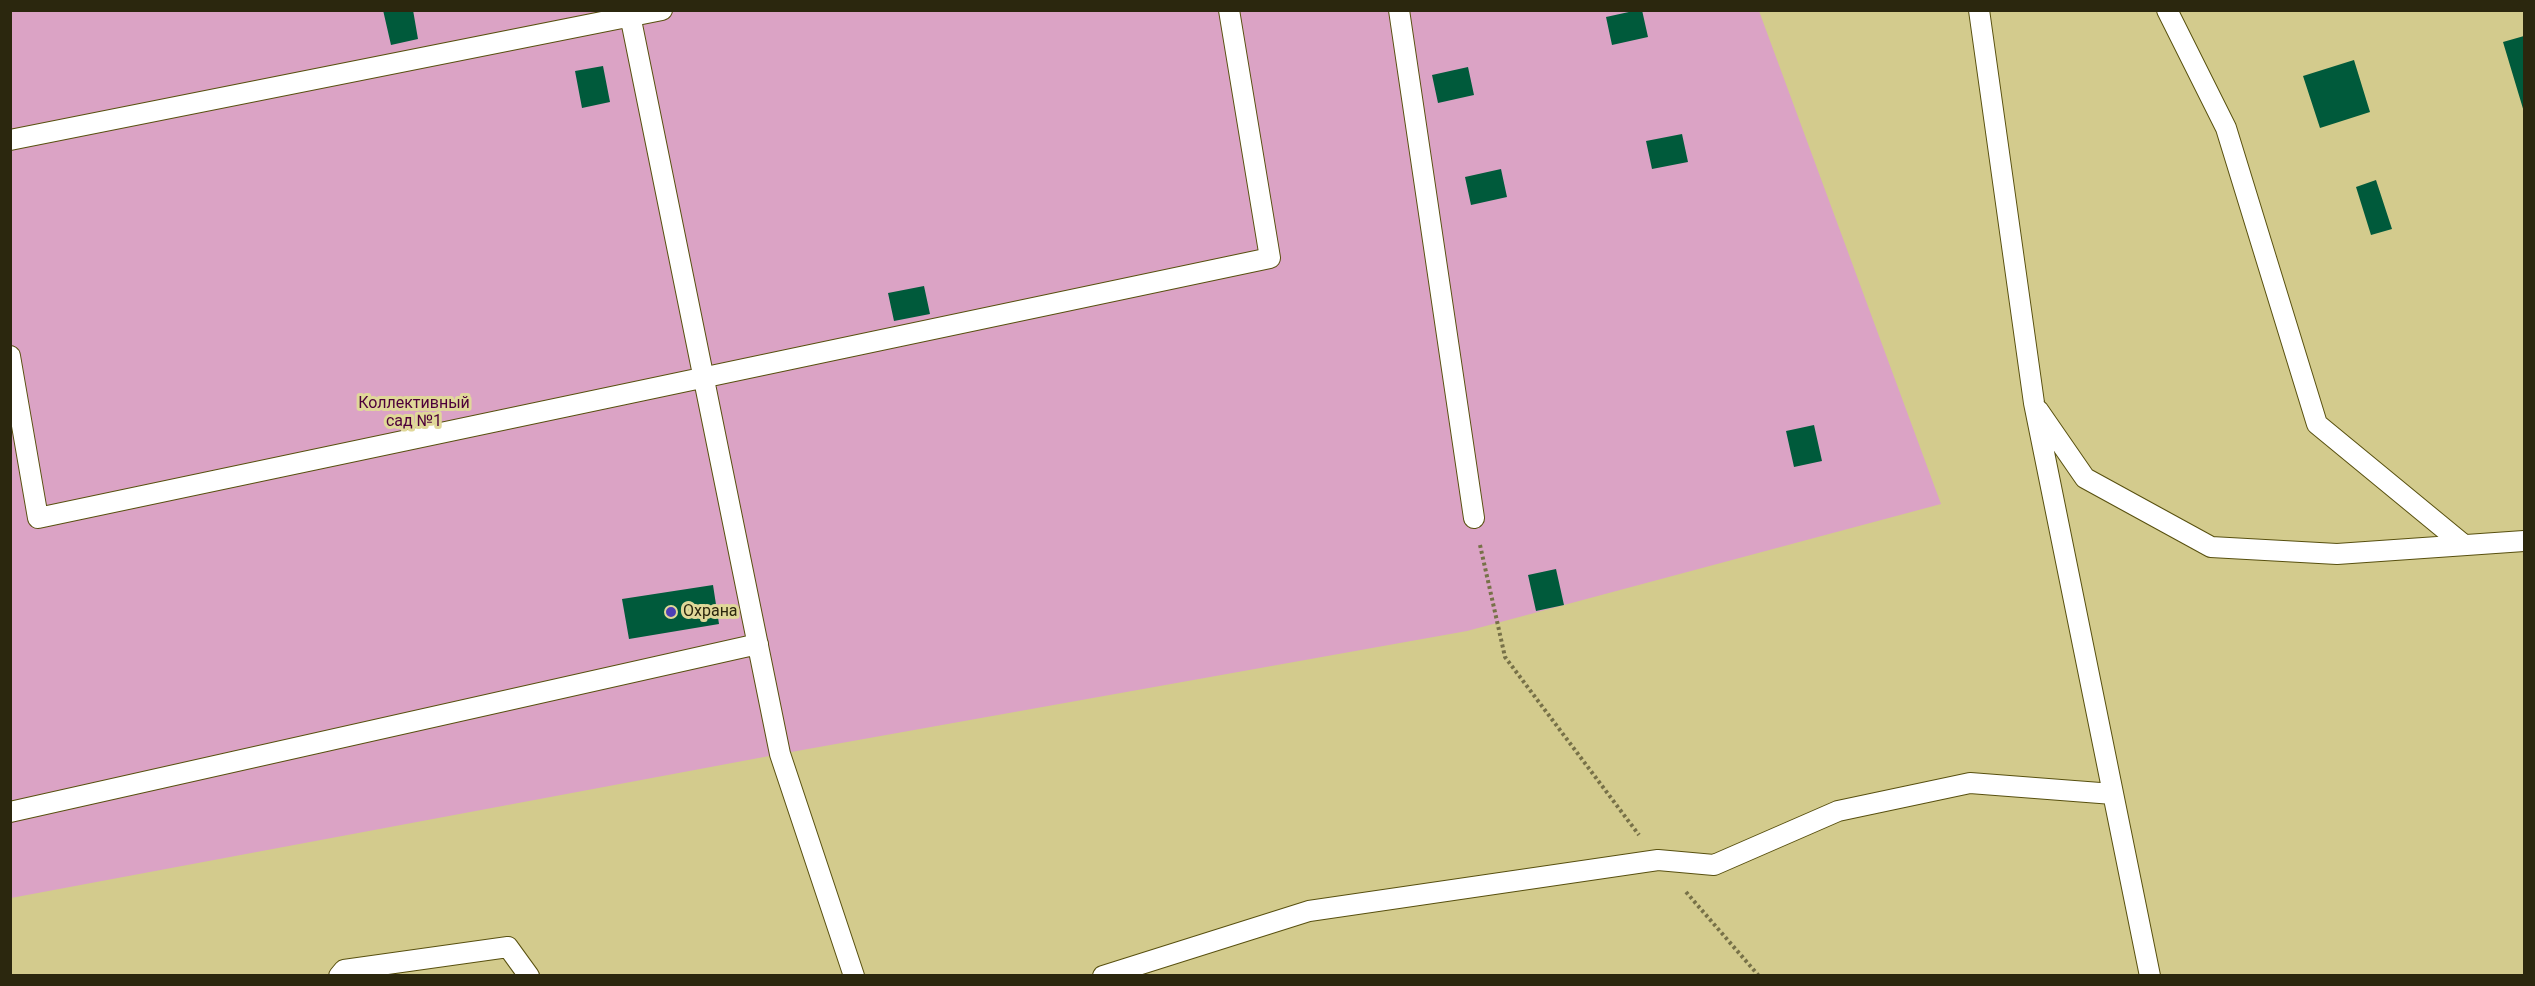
<!DOCTYPE html>
<html>
<head>
<meta charset="utf-8">
<style>
  body { margin:0 }
  #map { position:relative; width:2535px; height:986px; overflow:hidden; background:#d3cb8d; font-family:Roboto,sans-serif }
  canvas { display:block }
  .frame { position:absolute; inset:0; border:12px solid #2b270e; pointer-events:none }
</style>
</head>
<body>
<div id="map">
<canvas width="2535" height="986"></canvas>
<div class="frame"></div>
</div>
<script>
const ctx = document.querySelector('canvas').getContext('2d');
ctx.lineJoin = 'round';
function paint(path, color) {
  ctx.fillStyle = color;
  ctx.fill(path, 'evenodd');
}
function shape(rows) {
  const path = new Path2D();
  for (const r of rows) {
    path.moveTo(r[0], r[1]);
    for (let i = 2; i < r.length; i += 2) path.lineTo(r[i], r[i + 1]);
  }
  return path;
}
function trace(path, color, width, dash) {
  ctx.strokeStyle = color;
  ctx.lineWidth = width;
  ctx.lineCap = dash ? 'butt' : 'round';
  ctx.setLineDash(dash || []);
  ctx.stroke(path);
}
function drawText(font, color, halo, rows, align = 'center') {
  ctx.font = font + ' Roboto,sans-serif';
  ctx.lineWidth = 6;
  ctx.setLineDash([]);
  ctx.textBaseline = 'middle';
  ctx.strokeStyle = halo;
  ctx.fillStyle = color;
  for (const [text, x, y, turn = 0] of rows) {
    ctx.save();
    ctx.translate(x, y);
    ctx.rotate((+turn || 0) * Math.PI / 180);
    ctx.textAlign = isNaN(turn) ? turn : align;
    if (halo) ctx.strokeText(text, 0, 0);
    ctx.fillText(text, 0, 0);
    ctx.restore();
  }
}
const green = shape([
  [11,11,1759,11,1941,504,1467,631,780,754,11,898]
]);
const building = shape([
  [383,10,413,10,418,39,391,45],
  [1638,10,1642,10,1648,37,1612,45,1606,17],
  [2524,36,2524,112,2503,42],
  [2354,60,2370,112,2320,128,2303,76],
  [603,66,610,102,582,108,575,71],
  [1468,67,1474,95,1438,103,1432,75],
  [1682,134,1688,162,1652,169,1646,141],
  [1501,169,1507,197,1471,205,1465,177],
  [2376,180,2392,229,2371,235,2356,187],
  [924,286,930,314,894,321,888,293],
  [1814,425,1822,461,1794,467,1786,431],
  [1556,569,1564,605,1536,611,1528,575],
  [713,585,719,624,629,639,622,599]
]);
const path = shape([
  [1480,545,1505,657,1639,835],
  [1686,892,1759,976]
]);
const service = shape([
  [629,10,780,754,854,976],
  [1399,10,1474,518],
  [1979,10,2034,403,2150,976],
  [2167,10,2226,128,2317,424,2464,545],
  [10,140,662,10],
  [10,356,38,518,1270,258,1229,10],
  [2038,410,2085,478,2211,547,2337,554,2524,541],
  [10,812,758,644],
  [339,976,344,970,508,947,529,976],
  [1103,976,1309,911,1658,860,1714,865,1838,811,1970,783,2113,794]
]);
const markers = [
  [671,612,6,"#4d3fb6"]
];
const parkNames = [
  ["Коллективный",414,404],
  ["сад №1",414,422]
];
const poiNames = [
  ["Охрана",683,612]
];
paint(green, '#dba3c5');
paint(building, '#005a3b');
trace(service, '#58500f', 22);
trace(path, '#777148', 4, [3, 3]);
trace(service, '#fff', 20);
for (const [x, y, r, color] of markers) {
  const dot = new Path2D();
  dot.arc(x, y, r, 0, 2 * Math.PI);
  ctx.fillStyle = color;
  ctx.fill(dot);
  trace(dot, '#e0d899', 2);
}
drawText('16px', '#4d003a', '#e0d899', parkNames);
drawText('16px', '#2b270e', '#e0d899', poiNames, 'left');
</script>
</body>
</html>
